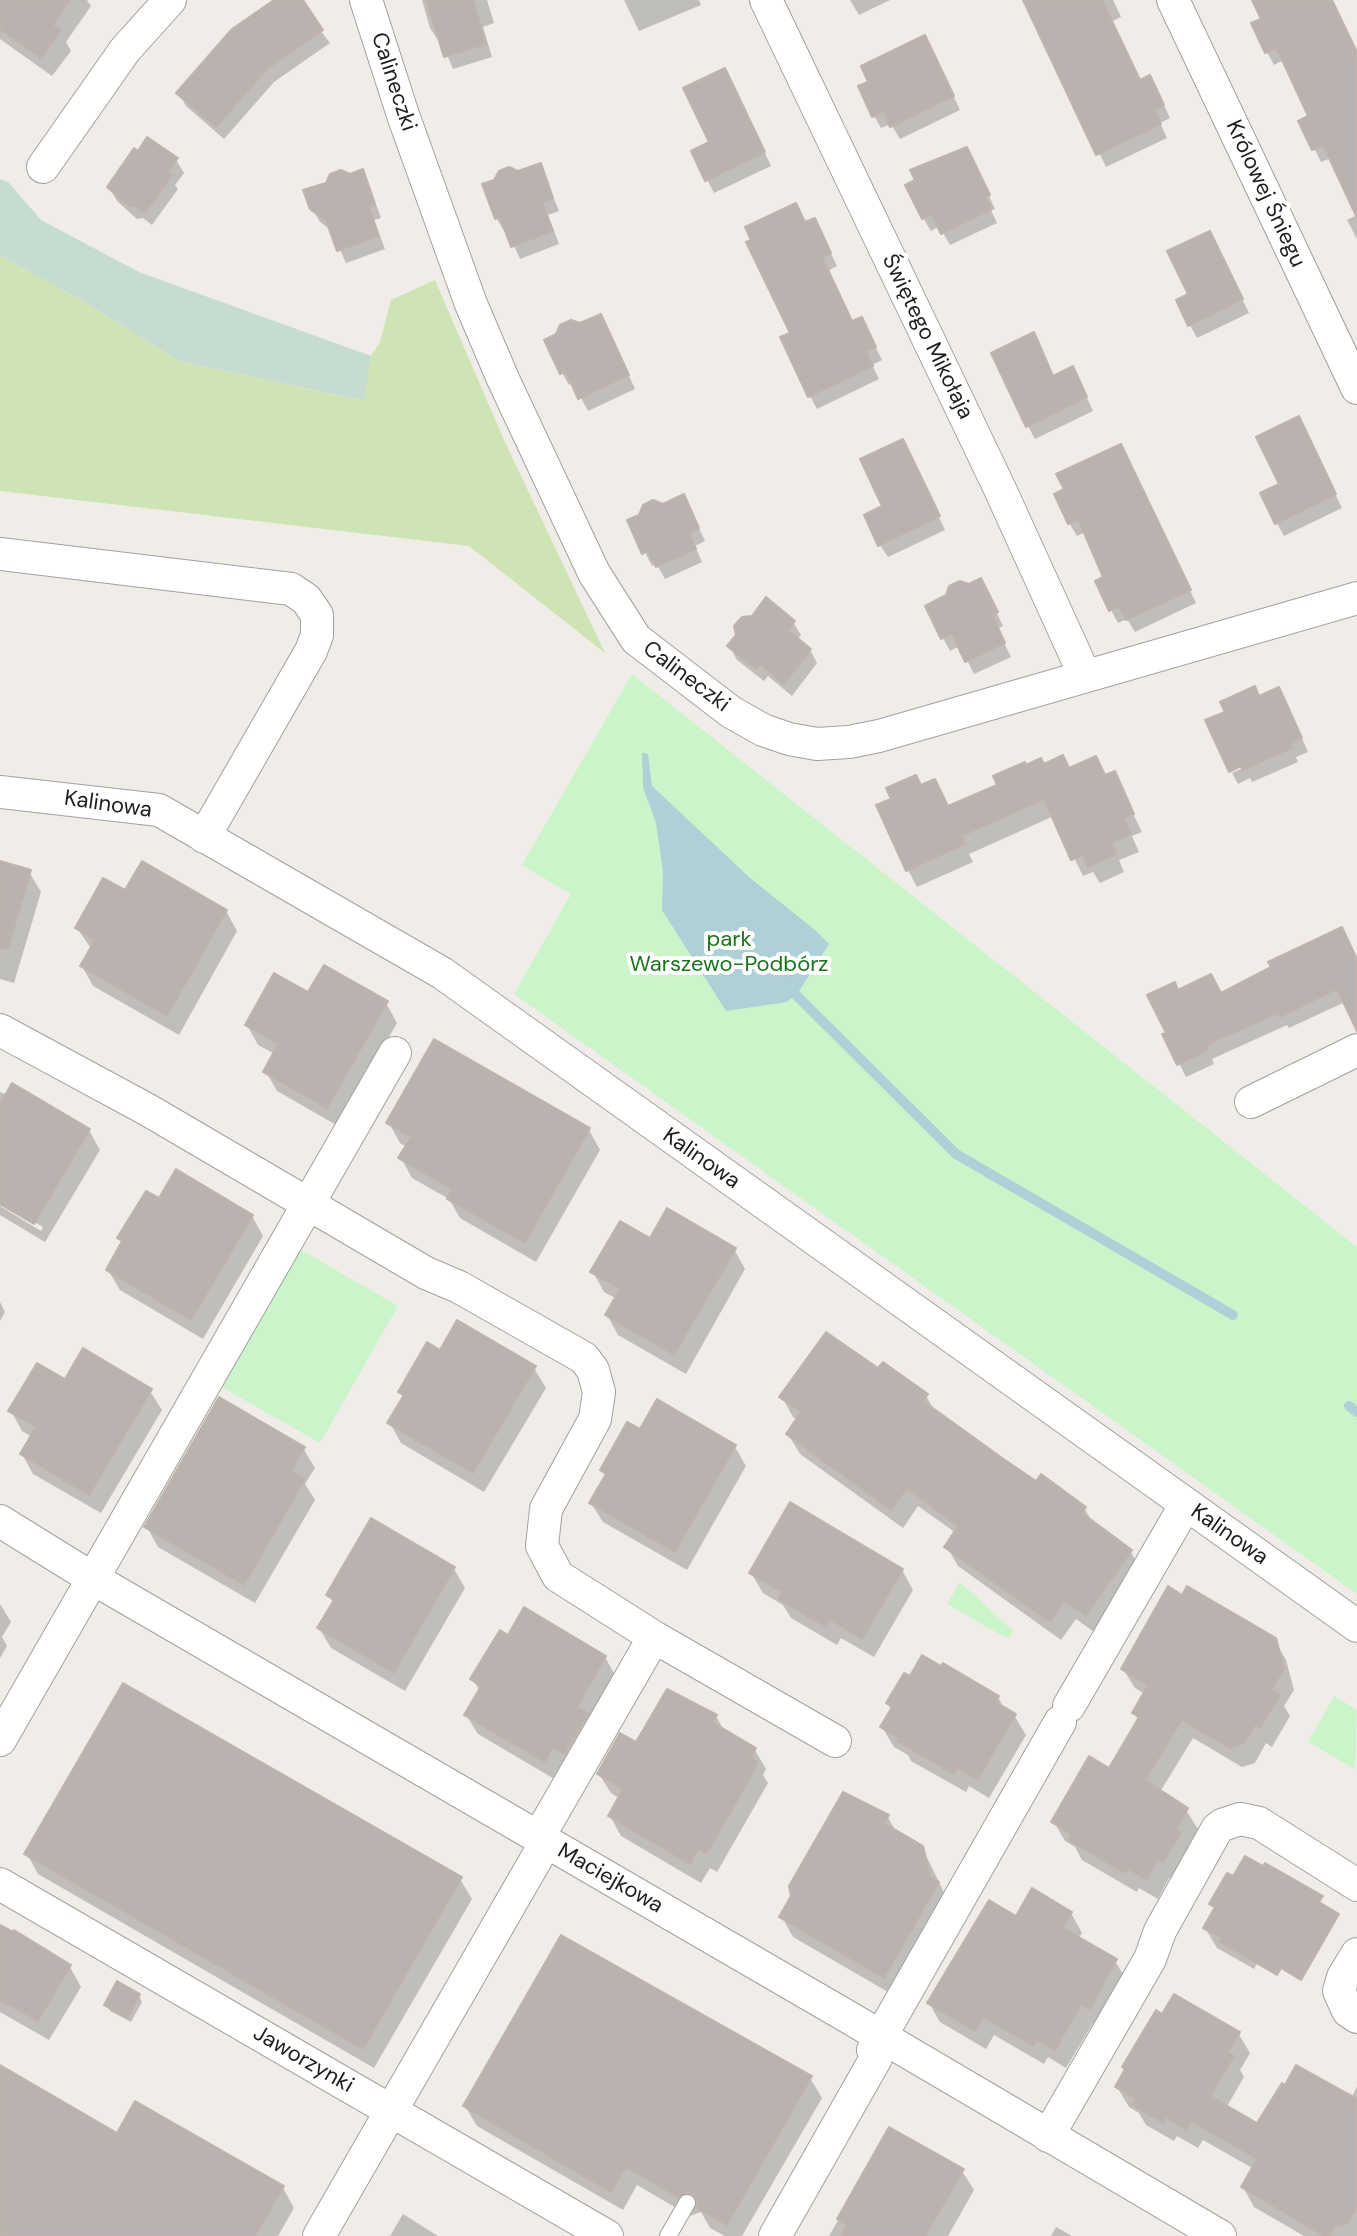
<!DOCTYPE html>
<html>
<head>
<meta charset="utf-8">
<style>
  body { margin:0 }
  canvas { display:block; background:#f0ede8 }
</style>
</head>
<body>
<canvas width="1357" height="2236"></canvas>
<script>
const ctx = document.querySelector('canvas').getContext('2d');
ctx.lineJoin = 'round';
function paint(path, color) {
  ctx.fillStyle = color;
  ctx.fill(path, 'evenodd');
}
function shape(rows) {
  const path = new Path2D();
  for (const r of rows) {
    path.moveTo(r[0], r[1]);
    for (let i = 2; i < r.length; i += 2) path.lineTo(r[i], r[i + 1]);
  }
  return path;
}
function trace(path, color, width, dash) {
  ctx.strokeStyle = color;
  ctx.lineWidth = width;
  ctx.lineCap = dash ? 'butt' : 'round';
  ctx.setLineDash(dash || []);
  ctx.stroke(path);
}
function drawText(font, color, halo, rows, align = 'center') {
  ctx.font = font + ' "DM Sans",sans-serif';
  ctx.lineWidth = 8;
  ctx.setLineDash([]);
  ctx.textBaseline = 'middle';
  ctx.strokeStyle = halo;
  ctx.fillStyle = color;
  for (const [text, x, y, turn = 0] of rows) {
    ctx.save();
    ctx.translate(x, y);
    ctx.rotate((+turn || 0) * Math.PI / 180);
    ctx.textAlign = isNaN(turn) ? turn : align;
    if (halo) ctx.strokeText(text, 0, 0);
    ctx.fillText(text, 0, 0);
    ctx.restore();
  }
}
const grass = shape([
  [0,255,91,306,179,361,363,401,371,356,380,342,391,300,435,280,504,440,605,653,469,546,0,491]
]);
const wetland = shape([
  [0,179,9,183,41,220,139,272,371,356,364,401,179,361,91,306,0,255]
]);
const park = shape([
  [632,674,1357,1247,1357,1594,514,994,571,894,522,865],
  [296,1247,398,1306,320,1443,218,1385],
  [960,1582,1013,1631,1008,1639,947,1604],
  [1334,1696,1357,1710,1355,1769,1308,1742]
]);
const water = shape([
  [642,753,648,754,652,786,750,878,815,930,829,944,799,991,787,1002,726,1011,662,910,663,872,656,823,643,787]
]);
const shadow = shape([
  [0,0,87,0,91,6,66,42,71,51,52,76,0,39],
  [277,0,297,0,330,43,274,82,224,139,186,106,179,93],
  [422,0,487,0,494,23,483,27,492,57,453,69,441,40,438,40,430,28],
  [624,0,699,0,701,5,639,31],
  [850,0,890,0,859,15],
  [1025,0,1113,0,1121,17,1111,22,1140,82,1157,90,1170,118,1160,123,1167,138,1106,167],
  [1255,0,1331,0,1357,54,1357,214,1331,158,1321,162,1301,122,1311,117,1284,60,1274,65,1267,52,1264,20],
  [932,50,960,110,900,139,891,124,881,128,874,116],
  [732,83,771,166,714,193,693,152,711,143],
  [176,160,184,173,175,185,178,189,152,225,143,218,137,219,117,201,110,188],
  [973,162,995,209,991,210,997,223,950,245,939,226,931,231,923,218],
  [540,165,559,211,548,215,559,244,520,259,507,230,504,231,497,219,484,185],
  [362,172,369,185,381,218,374,220,385,249,346,263,332,231,320,222,312,208,350,176],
  [1357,215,1357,239,1347,220],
  [805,224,821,233,837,266,828,271,852,323,868,332,882,360,872,365,879,379,817,409,810,396,793,334],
  [1216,246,1249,313,1197,338,1190,325,1190,295],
  [608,329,635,389,588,411,573,383,569,385,562,373],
  [1040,348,1054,378,1079,381,1093,411,1035,439,1028,426],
  [1305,432,1342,508,1284,536,1277,523,1281,485],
  [909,454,945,530,888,557,880,545,885,507],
  [1127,459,1196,603,1135,632,1127,619,1118,623,1111,610,1106,578,1086,532,1077,536,1069,523],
  [690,509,705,541,695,546,702,562,665,579,656,563,652,566,629,521],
  [988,594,1003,626,997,629,1011,657,974,674,960,646,950,651,943,638],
  [793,622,801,635,797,640,810,650,817,663,792,696,768,676,764,681,737,660,730,647],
  [1259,698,1286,702,1308,752,1296,757,1298,762,1252,782,1250,778,1238,784,1232,773,1251,764],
  [1043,767,1106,777,1114,774,1142,832,1132,836,1139,852,1119,860,1124,872,1100,883,1093,872,1083,876,1054,816,969,854,973,862,917,887,908,870,921,787,935,781,949,808,999,786,1026,768],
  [0,863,29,872,41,892,14,983,0,979],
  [126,893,226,911,237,931,179,1035,93,986,82,966,92,950,77,928],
  [1357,960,1357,1002,1345,1002,1289,1028,1287,1025,1212,1059,1214,1064,1186,1077,1165,1035,1168,1033,1178,992,1220,995],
  [309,995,386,1003,397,1023,338,1126,277,1091,266,1072,275,1054,258,1045,247,1025],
  [0,1092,89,1130,100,1150,45,1242,0,1215,0,1206,41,1231,43,1227,0,1202],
  [389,1123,589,1130,600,1150,536,1262,460,1218,449,1199,412,1178,401,1158,407,1147,400,1143],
  [160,1201,252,1216,263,1236,203,1339,120,1290,108,1270,123,1244,120,1238],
  [650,1241,734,1249,745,1269,686,1374,618,1335,607,1315,617,1299,604,1292,593,1272],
  [0,1302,5,1312,0,1321],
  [440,1352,534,1368,546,1388,484,1492,401,1443,390,1423,404,1398,400,1392],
  [878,1371,926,1396,936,1413,1037,1484,1084,1508,1094,1524,1131,1552,1142,1572,1097,1634,1076,1619,1061,1640,958,1566,947,1547,956,1533,918,1506,903,1528,800,1454,788,1434,798,1420,793,1417,782,1397],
  [65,1381,150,1391,162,1410,101,1513,33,1474,22,1454,32,1437,22,1431,11,1411],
  [641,1432,735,1447,746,1466,687,1570,603,1522,591,1503,606,1477,602,1470],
  [303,1448,315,1468,305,1484,315,1500,255,1603,158,1547,147,1527],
  [454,1569,465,1588,405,1691,331,1648,319,1628,334,1604,329,1595],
  [902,1570,913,1590,874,1657,841,1638,837,1645,791,1618,783,1605,763,1593,751,1573],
  [0,1604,11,1622,2,1637,7,1646,0,1658],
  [508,1637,605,1657,616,1677,556,1780,478,1734,466,1715,480,1692,473,1679],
  [1274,1639,1286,1660,1294,1690,1284,1706,1290,1716,1272,1747,1266,1743,1255,1763,1242,1767,1193,1738,1160,1792,1186,1810,1198,1829,1188,1847,1191,1853,1175,1881,1169,1878,1158,1899,1139,1888,1137,1892,1082,1860,1075,1847,1065,1841,1054,1822,1110,1770,1139,1721,1134,1713,1145,1694,1135,1688,1123,1669],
  [942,1669,998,1697,1005,1710,1014,1715,1026,1735,989,1798,969,1786,966,1792,911,1761,908,1755,894,1747,882,1727,892,1710,889,1703,911,1678],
  [716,1716,725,1732,755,1750,766,1769,763,1775,768,1783,717,1872,710,1868,701,1883,621,1836,610,1816,620,1799,611,1793,599,1774,636,1745],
  [887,1816,897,1833,922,1847,949,1903,895,1996,793,1937,782,1917],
  [27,1854,460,1879,472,1899,374,2068,38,1874],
  [1293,1899,1254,1969,1217,1948,1205,1928,1215,1910,1212,1904],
  [1071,1913,1082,1933,1078,1939,1115,1961,1127,1981,1102,2028,1093,2023,1066,2068,1048,2057,1044,2064,994,2035,986,2049,940,2022,929,2003,1016,1919],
  [0,1926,70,1967,81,1987,49,2040,0,2012],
  [139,1996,142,2002,131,2022,110,2011,107,2005],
  [1238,2033,1250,2053,1240,2070,1244,2077,1226,2108,1258,2126,1351,2098,1357,2087,1357,2236,1304,2236,1254,2207,1243,2187,1254,2169,1203,2140,1198,2148,1177,2136,1174,2141,1146,2125,1139,2113,1129,2107,1117,2087],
  [0,2067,118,2135,283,2188,294,2208,278,2236,0,2236],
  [810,2078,822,2098,742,2236,725,2236,710,2228,701,2212,690,2216,637,2185,623,2210,477,2126,465,2106],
  [890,2130,962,2171,974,2190,948,2236,829,2236],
  [403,2214,438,2236,390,2236],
  [1056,2227,1072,2236,1051,2236]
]);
const stream = shape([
  [788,987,956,1154,1233,1315],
  [1349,1406,1357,1412]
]);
const building = shape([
  [0,0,70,0,53,25,61,30,41,58,0,29,0,0],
  [274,0,303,0,323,30,267,69,216,127,176,93,232,29,274,0],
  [426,0,473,0,486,44,444,57,426,0],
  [1023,0,1102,0,1140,80,1150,75,1164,105,1154,110,1161,124,1096,155,1023,0],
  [1252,0,1332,0,1357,52,1357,218,1323,145,1312,150,1298,121,1308,116,1283,62,1276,48,1265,53,1251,23,1261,19,1252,0],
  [925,35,954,96,890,127,883,111,872,117,858,86,868,82,861,66,925,35],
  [725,68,765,152,705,181,691,151,709,142,683,88,725,68],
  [147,137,178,158,168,172,172,175,145,213,134,206,128,206,107,187,134,148,138,151,147,137],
  [967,147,990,195,985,197,992,209,941,234,931,214,922,219,905,185,915,180,910,170,967,147],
  [541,163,553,198,542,202,553,231,511,247,500,217,495,219,482,184,494,180,499,171,509,167,518,171,541,163],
  [363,169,375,204,369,207,379,236,337,251,326,221,310,209,303,190,326,183,330,174,341,170,350,174,363,169],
  [796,203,805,222,815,218,831,253,822,257,852,321,862,317,876,347,866,351,873,366,808,397,780,337,790,333,746,242,751,240,745,227,796,203],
  [1210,231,1243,299,1188,326,1176,300,1188,294,1167,251,1210,231],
  [601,314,629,375,578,399,566,371,560,374,544,340,556,334,560,325,571,320,580,323,601,314],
  [1034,332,1053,376,1073,366,1087,397,1026,427,991,353,1034,332],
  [1299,416,1336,494,1275,524,1260,493,1279,484,1256,437,1299,416],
  [903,439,940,516,878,546,864,515,882,506,860,459,903,439],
  [1121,444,1191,590,1126,620,1119,606,1109,611,1095,581,1103,577,1078,519,1068,524,1054,494,1064,489,1056,474,1121,444],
  [684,494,699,528,689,533,696,549,656,567,648,551,642,554,627,520,639,515,643,505,653,500,663,504,684,494],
  [981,578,998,612,992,615,1005,643,965,662,952,634,941,639,925,606,946,595,949,586,960,581,969,584,981,578],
  [766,597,795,621,788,630,811,649,784,684,760,664,756,669,727,646,736,635,734,626,742,617,752,616,766,597],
  [1255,686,1259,696,1279,687,1302,738,1290,744,1292,748,1267,759,1243,770,1241,766,1229,772,1205,720,1225,712,1220,702,1255,686],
  [1063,755,1069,768,1096,756,1105,775,1115,771,1134,814,1124,818,1131,834,1111,843,1116,854,1088,867,1083,855,1071,860,1044,799,961,836,965,844,906,871,876,805,891,799,886,788,916,775,921,785,935,779,948,806,997,785,993,776,1025,762,1026,765,1041,758,1044,764,1063,755],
  [0,861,31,870,8,949,0,948,0,861],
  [142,861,227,910,167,1016,80,966,95,940,75,928,103,878,125,890,142,861],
  [1342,927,1357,959,1357,1031,1337,989,1280,1017,1278,1013,1206,1045,1208,1050,1177,1065,1162,1034,1166,1033,1147,995,1175,982,1178,990,1211,974,1221,993,1271,967,1268,962,1342,927],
  [324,965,388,1001,327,1108,263,1072,278,1044,245,1025,274,973,308,992,324,965],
  [434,1039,590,1128,525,1243,447,1199,452,1189,398,1158,411,1137,386,1123,434,1039],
  [12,1083,90,1129,34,1224,0,1204,0,1104,12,1083],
  [176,1169,253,1215,191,1320,106,1270,122,1241,117,1238,146,1191,159,1198,176,1169],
  [667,1208,736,1248,674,1355,605,1315,620,1289,590,1272,620,1221,650,1238,667,1208],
  [457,1320,536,1366,473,1473,387,1423,404,1395,398,1392,427,1342,440,1350,457,1320],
  [826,1332,878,1368,883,1362,928,1394,923,1401,1005,1460,1036,1481,1041,1474,1086,1507,1082,1513,1132,1550,1086,1616,1064,1601,1050,1622,944,1547,958,1526,907,1488,891,1510,786,1434,801,1412,779,1397,826,1332],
  [83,1348,152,1389,89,1495,20,1454,36,1427,8,1411,37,1363,65,1379,83,1348],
  [219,1397,305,1447,291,1471,305,1479,244,1585,144,1527,219,1397],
  [657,1399,736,1445,675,1552,589,1503,606,1474,600,1470,627,1422,640,1429,657,1399],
  [790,1502,903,1569,862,1639,830,1620,826,1627,778,1599,782,1592,749,1573,790,1502],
  [371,1518,455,1567,394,1673,317,1628,334,1600,326,1595,371,1518],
  [1168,1586,1182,1595,1187,1586,1276,1638,1284,1669,1271,1690,1280,1695,1260,1728,1255,1725,1244,1743,1229,1748,1182,1720,1145,1780,1188,1808,1176,1829,1181,1832,1163,1863,1158,1860,1146,1880,1128,1869,1125,1873,1068,1840,1072,1834,1051,1822,1089,1756,1109,1768,1139,1717,1132,1713,1148,1685,1121,1669,1168,1586],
  [524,1607,606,1656,577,1707,588,1714,564,1754,553,1747,545,1762,464,1715,481,1686,470,1679,500,1630,508,1635,524,1607],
  [922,1655,941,1666,943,1663,999,1696,996,1702,1016,1714,978,1779,958,1768,954,1774,897,1741,899,1738,880,1727,892,1707,886,1703,904,1673,910,1676,922,1655],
  [123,1683,462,1877,363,2049,24,1854,123,1683],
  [667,1689,717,1715,712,1722,756,1748,751,1757,758,1762,740,1796,706,1854,698,1849,690,1864,608,1816,623,1789,597,1774,620,1733,636,1742,667,1689],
  [843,1792,889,1815,884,1823,923,1846,930,1876,939,1882,884,1978,779,1917,791,1896,789,1886,843,1792],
  [1245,1856,1263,1866,1265,1863,1323,1896,1319,1902,1339,1914,1301,1980,1281,1968,1277,1975,1220,1942,1222,1938,1203,1928,1215,1907,1209,1904,1227,1873,1233,1876,1245,1856],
  [1032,1888,1072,1912,1063,1928,1117,1959,1090,2009,1081,2004,1055,2050,1036,2039,1033,2046,983,2017,975,2031,927,2003,989,1900,1016,1916,1032,1888],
  [0,1925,13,1932,14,1930,71,1965,38,2021,0,2000,0,1925],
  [561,1935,812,2076,727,2225,697,2208,698,2202,693,2194,686,2192,678,2197,626,2167,611,2192,463,2106,561,1935],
  [117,1981,140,1994,128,2018,104,2005,117,1981],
  [1174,1994,1240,2032,1228,2052,1234,2056,1210,2096,1257,2123,1282,2083,1285,2085,1296,2065,1357,2099,1357,2207,1348,2223,1335,2226,1329,2236,1324,2236,1241,2187,1257,2159,1191,2121,1186,2130,1166,2117,1163,2123,1132,2105,1136,2099,1115,2087,1125,2069,1122,2067,1156,2010,1162,2014,1174,1994],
  [0,2065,117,2133,135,2101,284,2186,255,2236,0,2236,0,2065],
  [889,2127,964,2169,925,2236,841,2236,847,2225,837,2219,889,2127]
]);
const lane = shape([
  [668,2236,687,2203]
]);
const street = shape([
  [366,0,403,115,471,304,503,379,594,573,636,639,731,712,763,730,789,739,817,744,849,742,879,736,1357,598],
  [766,0,999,487,1085,676],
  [1173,0,1357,388],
  [43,167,125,50,170,0],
  [0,554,291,589,306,599,317,615,317,635,311,651,204,837],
  [0,792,159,810,442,973,1357,1626],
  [0,1030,148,1110,426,1273,459,1287,584,1358,593,1370,599,1392,595,1419,546,1509,542,1546,558,1576,654,1637],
  [1251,1102,1357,1050],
  [0,1521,92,1578,843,2014,1220,2236],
  [1069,1706,1186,1504],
  [0,1740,395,1053],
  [538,1838,654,1637,835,1741],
  [0,1884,607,2236],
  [1357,1954,1343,1977,1339,1991,1348,2011,1357,2017],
  [1048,2136,1150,1959,1160,1931,1217,1829,1222,1825,1240,1819,1259,1823,1357,1885],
  [319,2236,546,1842],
  [775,2236,876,2058,873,2050,1060,1722]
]);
const streetNames = [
  ["Calineczki",393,82,72],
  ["Królowej Śniegu",1265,194,65],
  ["Świętego Mikołaja",927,337,64],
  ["Calineczki",686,677,37],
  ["Kalinowa",108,805,8],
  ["Kalinowa",701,1159,35],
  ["Kalinowa",1229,1535,35],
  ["Maciejkowa",610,1879,30],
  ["Jaworzynki",303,2060,30]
];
const parkNames = [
  ["park",729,940],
  ["Warszewo-Podbórz",729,965]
];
paint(grass, '#cfe4b4');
paint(wetland, '#c7dcd1');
paint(park, '#cbf4cb');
paint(water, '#aed1d8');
paint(shadow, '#0003');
trace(stream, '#aed1d8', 10);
paint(building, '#b9b2ae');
trace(building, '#c0b3ac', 2);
trace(lane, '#a1a1a1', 18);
trace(street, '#a1a1a1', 34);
trace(lane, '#fff', 16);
trace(street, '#fff', 32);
drawText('22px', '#202020', '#fff', streetNames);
drawText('22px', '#19741a', '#fff', parkNames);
</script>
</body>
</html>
